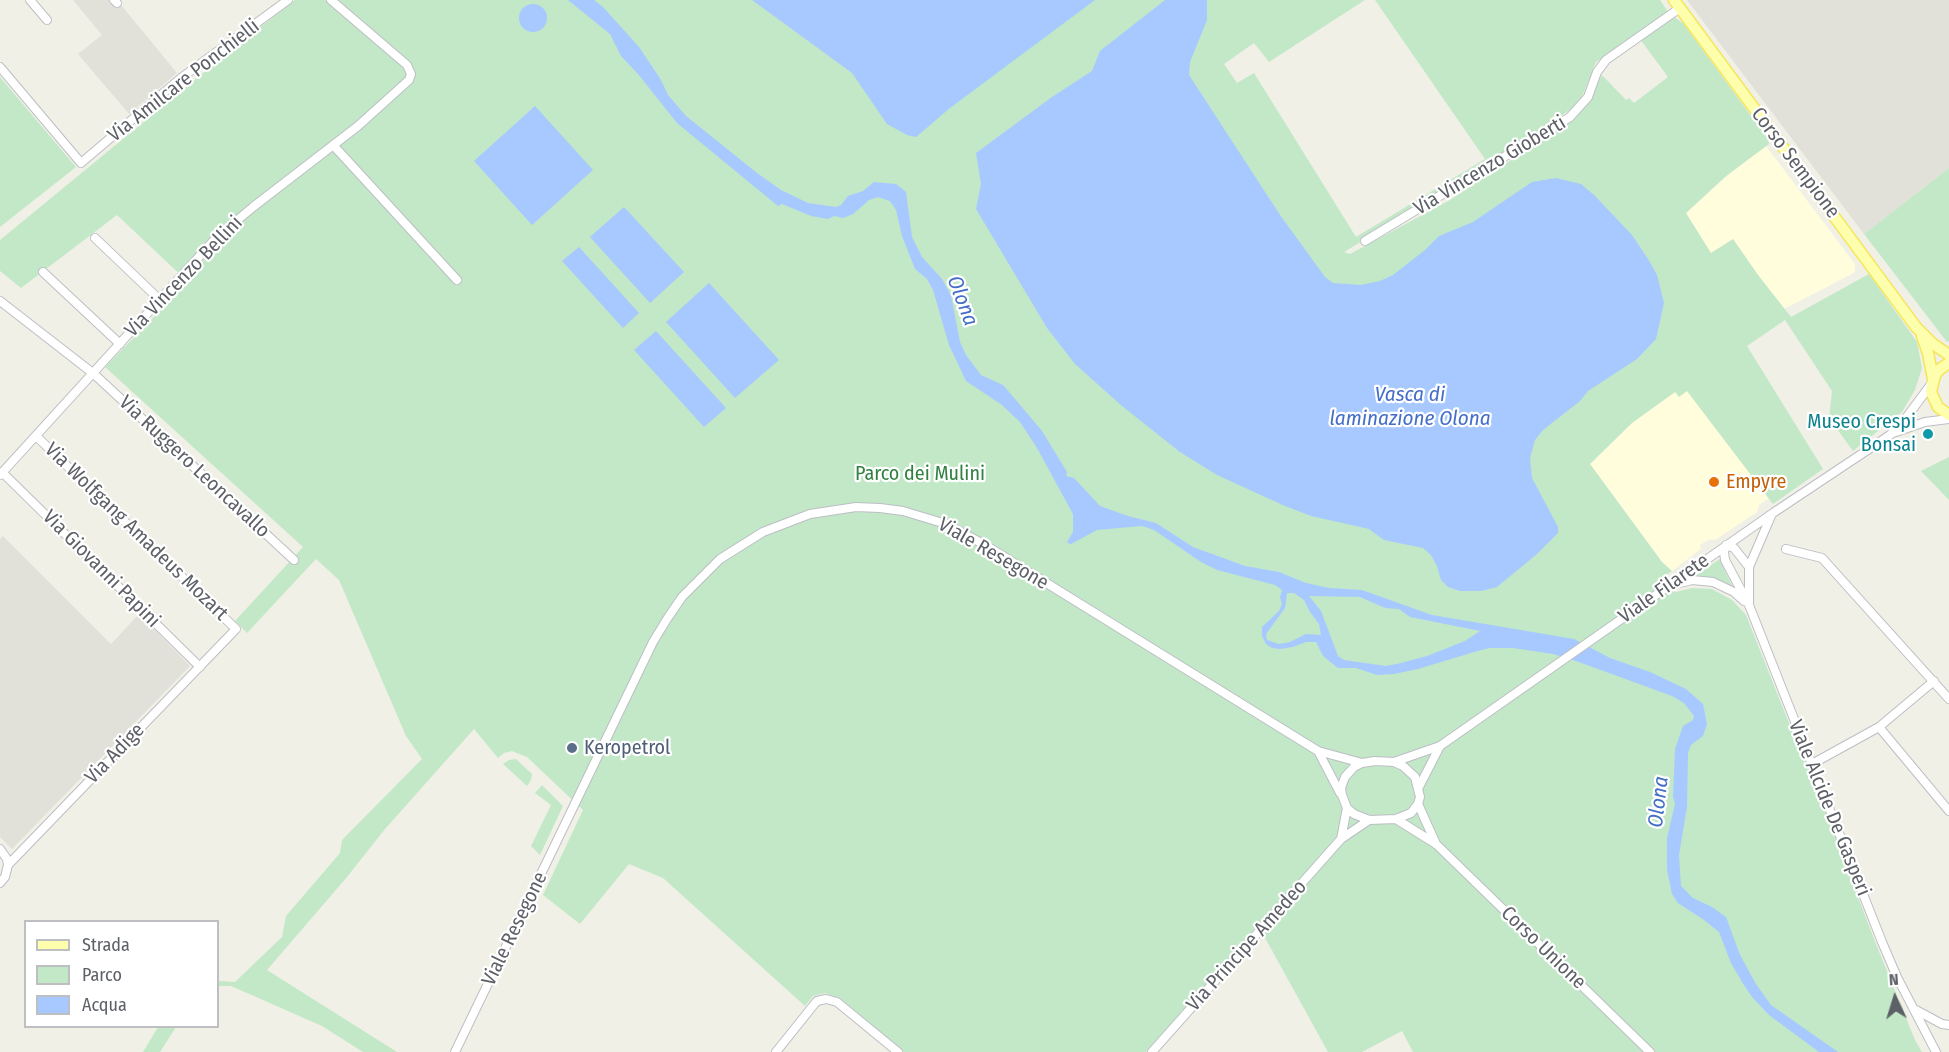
<!DOCTYPE html>
<html>
<head>
<meta charset="utf-8">
<style>
  body { margin:0 }
  #map { position:relative; width:1949px; height:1052px; overflow:hidden; background:#f0f0e6; font-family:"Fira Sans Condensed",sans-serif }
  canvas { display:block }
  .legend { position:absolute; left:24px; top:920px; width:195px; height:108px; box-sizing:border-box; background:#fff; border:2px solid #bebfc2; margin:0; padding:8px 10px; list-style:none; font-size:18px; color:#5d6067 }
  .legend li { display:flex; align-items:center; gap:12px; height:30px }
  .legend b { width:30px; border:2px solid #bebfc2 }
  .north { position:absolute; left:1865px; top:968px; width:60px; height:60px; -webkit-text-stroke:4px #fff; paint-order:stroke; rotate:356deg; font-size:16px; font-weight:700; line-height:24px; text-align:center; color:#5d6067 }
  .north::after { content:''; display:block; margin:auto; width:21px; height:27px; background:#5d6067; clip-path:polygon(50% 0,100% 100%,50% 72%,0 100%) }
</style>
</head>
<body>
<div id="map">
<canvas width="1949" height="1052"></canvas>
<ul class="legend">
<li><b style="height:8px;background:#feffac"></b>Strada</li>
<li><b style="height:16px;background:#c2e8c8"></b>Parco</li>
<li><b style="height:16px;background:#a7c9ff"></b>Acqua</li>
</ul>
<div class="north">N</div>
</div>
<script>
const ctx = document.querySelector('canvas').getContext('2d');
ctx.lineJoin = 'round';
function paint(path, color) {
  ctx.fillStyle = color;
  ctx.fill(path, 'evenodd');
}
function shape(rows) {
  const path = new Path2D();
  for (const r of rows) {
    if (r.length === 3) {
      path.moveTo(r[0] + r[2], r[1]);
      path.arc(r[0], r[1], r[2], 0, 2 * Math.PI);
      continue;
    }
    path.moveTo(r[0], r[1]);
    for (let i = 2; i < r.length; i += 2) path.lineTo(r[i], r[i + 1]);
  }
  return path;
}
function trace(path, color, width, dash) {
  ctx.strokeStyle = color;
  ctx.lineWidth = width;
  ctx.lineCap = dash ? 'butt' : 'round';
  ctx.setLineDash(dash || []);
  ctx.stroke(path);
}
function drawText(font, color, halo, rows, align = 'center') {
  ctx.font = font + ' "Fira Sans Condensed",sans-serif';
  ctx.lineWidth = 4.5;
  ctx.setLineDash([]);
  ctx.textBaseline = 'middle';
  ctx.strokeStyle = halo;
  ctx.fillStyle = color;
  for (const [text, x, y, turn = 0] of rows) {
    ctx.save();
    ctx.translate(x, y);
    ctx.rotate((+turn || 0) * Math.PI / 180);
    ctx.textAlign = isNaN(turn) ? turn : align;
    if (halo) ctx.strokeText(text, 0, 0);
    ctx.fillText(text, 0, 0);
    ctx.restore();
  }
}
const commercial = shape([
  [1766,146,1855,264,1855,272,1850,275,1784,309,1758,275,1733,239,1711,254,1686,213,1727,176],
  [1687,391,1769,498,1759,505,1757,512,1715,540,1710,539,1700,545,1701,549,1672,571,1662,562,1590,464,1632,423,1675,392]
]);
const industrial = shape([
  [73,0,117,0,177,73,129,114,78,54,102,35],
  [1687,0,1949,0,1949,168,1864,234],
  [3,536,111,644,139,614,190,666,12,849,0,837,0,539]
]);
const green = shape([
  [295,0,1365,0,1269,62,1254,43,1224,64,1237,83,1254,73,1356,237,1485,159,1375,0,1660,0,1668,12,1596,62,1579,104,1458,183,1344,252,1350,254,1450,200,1575,118,1588,103,1602,75,1626,100,1629,98,1634,103,1668,77,1640,39,1674,17,1683,23,1768,139,1769,144,1726,176,1686,213,1711,253,1733,239,1758,275,1791,317,1869,274,1917,342,1922,368,1915,390,1902,412,1853,451,1829,418,1832,391,1785,320,1747,346,1823,469,1773,504,1687,391,1679,397,1675,392,1632,423,1590,464,1662,562,1672,571,1662,578,1676,592,1692,588,1712,589,1732,600,1746,615,1806,766,1808,766,1876,944,1915,1040,1922,1052,1413,1052,1402,1031,1362,1052,1328,1052,1264,936,1256,928,1146,1052,904,1052,840,998,825,993,813,996,805,1006,663,878,629,864,580,924,543,895,583,810,527,757,512,751,504,753,498,758,474,729,385,829,347,877,267,970,397,1052,363,1052,322,1026,231,986,218,986,218,981,235,982,282,937,286,916,340,853,342,840,422,759,406,736,339,580,316,559,247,633,235,621,303,547,105,367,188,282,117,215,21,288,0,271,0,240,236,46],
  [0,77,76,167,0,227],
  [1949,168,1949,341,1947,342,1864,234],
  [1949,457,1949,500,1921,471],
  [1721,558,1725,571,1735,591,1694,577],
  [516,759,532,774,531,780,527,786,503,764,509,760],
  [542,785,563,806,540,855,531,846,551,805,535,793],
  [158,1027,176,1027,160,1052,143,1052]
]);
const water = shape([
  [568,0,594,0,603,7,639,47,661,80,668,95,686,116,757,173,781,190,808,203,836,207,841,205,848,196,863,191,874,182,896,184,906,192,912,237,922,257,942,279,951,295,960,342,966,355,981,375,1003,385,1010,393,1042,431,1067,472,1066,476,1074,478,1100,506,1128,516,1156,523,1193,547,1245,566,1279,572,1306,583,1329,588,1362,590,1432,615,1574,639,1610,658,1650,672,1686,689,1703,704,1707,724,1703,736,1691,745,1688,753,1687,807,1679,855,1681,886,1693,898,1712,907,1726,917,1740,955,1756,984,1771,1005,1838,1052,1819,1052,1769,1015,1752,997,1742,982,1731,963,1719,932,1704,920,1678,903,1672,894,1667,870,1667,838,1675,804,1673,797,1675,749,1683,726,1693,720,1694,716,1684,703,1672,696,1576,661,1553,654,1513,648,1489,648,1474,652,1418,669,1394,674,1377,675,1356,668,1338,668,1323,656,1316,642,1306,642,1293,647,1280,649,1272,648,1266,644,1262,636,1262,627,1279,611,1282,604,1280,597,1282,590,1275,585,1217,570,1201,562,1154,530,1142,526,1097,530,1071,544,1068,543,1067,542,1073,532,1073,514,1037,448,1020,422,1002,405,966,381,949,345,933,290,927,279,915,269,902,236,896,210,890,201,878,197,869,200,853,214,843,218,834,216,828,219,811,216,782,204,778,206,677,123,638,74,621,56,610,34],
  [1287,593,1294,593,1304,600,1310,612,1319,624,1321,635,1306,634,1290,642,1279,644,1267,640,1266,634,1285,608],
  [1309,596,1360,597,1385,608,1399,609,1410,617,1480,631,1465,641,1427,656,1401,663,1386,666,1344,660,1338,656,1321,611],
  [752,0,1095,0,950,108,916,137,907,135,887,124,852,73],
  [1165,0,1207,0,1207,20,1190,62,1189,75,1280,215,1317,266,1325,277,1333,283,1361,285,1380,281,1393,275,1425,250,1439,236,1473,222,1532,182,1556,178,1581,184,1594,195,1632,235,1648,259,1657,275,1664,303,1656,339,1637,359,1588,391,1580,401,1543,430,1535,440,1530,458,1532,478,1558,527,1558,533,1537,554,1497,587,1481,591,1460,591,1448,587,1441,580,1437,566,1431,555,1423,548,1384,540,1369,529,1311,516,1285,506,1217,475,1180,452,1122,406,1075,364,1047,328,976,209,981,184,976,153,1052,97,1092,71,1100,51],
  [533,18,14],
  [535,106,593,170,532,225,474,161],
  [624,207,684,272,650,303,590,237],
  [579,247,639,313,623,328,562,261],
  [709,283,779,360,735,398,666,322],
  [656,331,726,408,704,427,634,350]
]);
const minor = shape([
  [30,0,47,20],
  [114,0,117,3],
  [0,67,81,163,181,78,288,0],
  [333,145,457,280],
  [95,238,160,300],
  [1365,241,1570,117,1588,97,1597,72,1606,60,1680,8],
  [43,272,120,344],
  [0,301,94,374,294,560],
  [1893,433,1925,422,1949,419],
  [2,472,200,667],
  [0,475,216,238,253,207,358,126,409,80,411,74,407,65,331,0],
  [1726,545,1724,552,1725,560,1749,605,1882,942,1897,977,1936,1052],
  [1726,545,1734,548,1749,567],
  [1786,549,1822,558,1949,699],
  [1676,584,1692,580,1713,582,1734,592,1744,601],
  [1749,603,1749,567,1771,516],
  [1879,727,1949,811],
  [1318,751,1340,793],
  [1375,761,1394,762,1403,766,1415,777,1420,797,1418,804,1411,813,1396,819,1369,820,1354,814,1347,808,1342,795,1341,788,1345,777,1354,767,1362,763,1375,761],
  [1394,762,1440,746,1773,513,1890,435,1906,418,1932,383],
  [1812,764,1879,727,1934,681],
  [1419,787,1440,746],
  [1418,804,1436,844],
  [1396,819,1436,844,1650,1052],
  [1341,839,1347,808],
  [0,849,7,859,8,865],
  [0,883,5,877,8,865,236,629,36,436],
  [1914,1009,1942,1024,1949,1025],
  [455,1052,653,642,667,619,682,597,720,559,763,532,810,514,856,507,880,508,903,511,946,524,985,545,1318,751,1362,763],
  [776,1052,812,1007,817,1001,826,999,837,1002,898,1052],
  [1152,1052,1341,839,1369,820]
]);
const major = shape([
  [1674,0,1916,327,1933,344,1949,355],
  [1922,336,1928,353,1933,379],
  [1949,363,1940,369,1935,375,1931,392,1938,407,1949,415]
]);
const markers = [
  [1928,434,6,"#0f9aa8"],
  [1714,482,6,"#e8710a"],
  [572,748,6,"#5c6f8a"]
];
const streetNames = [
  ["Via Amilcare Ponchielli",184,81,-38],
  ["Corso Sempione",1795,163,53],
  ["Via Vincenzo Gioberti",1490,166,-31],
  ["Via Vincenzo Bellini",184,277,-46],
  ["Via Ruggero Leoncavallo",194,467,43],
  ["Via Wolfgang Amadeus Mozart",136,532,44],
  ["Viale Resegone",993,554,30],
  ["Via Giovanni Papini",101,569,45],
  ["Viale Filarete",1664,589,-35],
  ["Via Adige",115,754,-46],
  ["Viale Alcide De Gasperi",1829,808,68],
  ["Viale Resegone",515,929,-64],
  ["Via Principe Amedeo",1247,946,-48],
  ["Corso Unione",1543,948,44]
];
const cultureNames = [
  ["Museo Crespi",1916,422],
  ["Bonsai",1916,445]
];
const parkNames = [
  ["Parco dei Mulini",920,474]
];
const foodNames = [
  ["Empyre",1726,482]
];
const serviceNames = [
  ["Keropetrol",584,748]
];
const waterNames = [
  ["Olona",962,301,69],
  ["Vasca di",1410,395],
  ["laminazione Olona",1410,419],
  ["Olona",1659,802,-83]
];
paint(commercial, '#fffddc');
paint(industrial, '#e1e1da');
paint(green, '#c2e8c8');
paint(water, '#a7c9ff');
trace(minor, '#bdbec5', 10);
trace(major, '#f6e559', 13);
trace(minor, '#fff', 8);
trace(major, '#feffac', 10);
for (const [x, y, r, color] of markers) {
  const dot = new Path2D();
  dot.arc(x, y, r, 0, 2 * Math.PI);
  ctx.fillStyle = color;
  ctx.fill(dot);
  trace(dot, '#fff', 2);
}
drawText('20px', '#5d6067', '#fff', streetNames);
drawText('20px', '#0d838f', '#fff', cultureNames, 'right');
drawText('20px', '#318242', '#fff', parkNames);
drawText('20px', '#c56008', '#fff', foodNames, 'left');
drawText('20px', '#4e5e75', '#fff', serviceNames, 'left');
drawText('italic 21px', '#446ec8', '#fff', waterNames);
</script>
</body>
</html>
